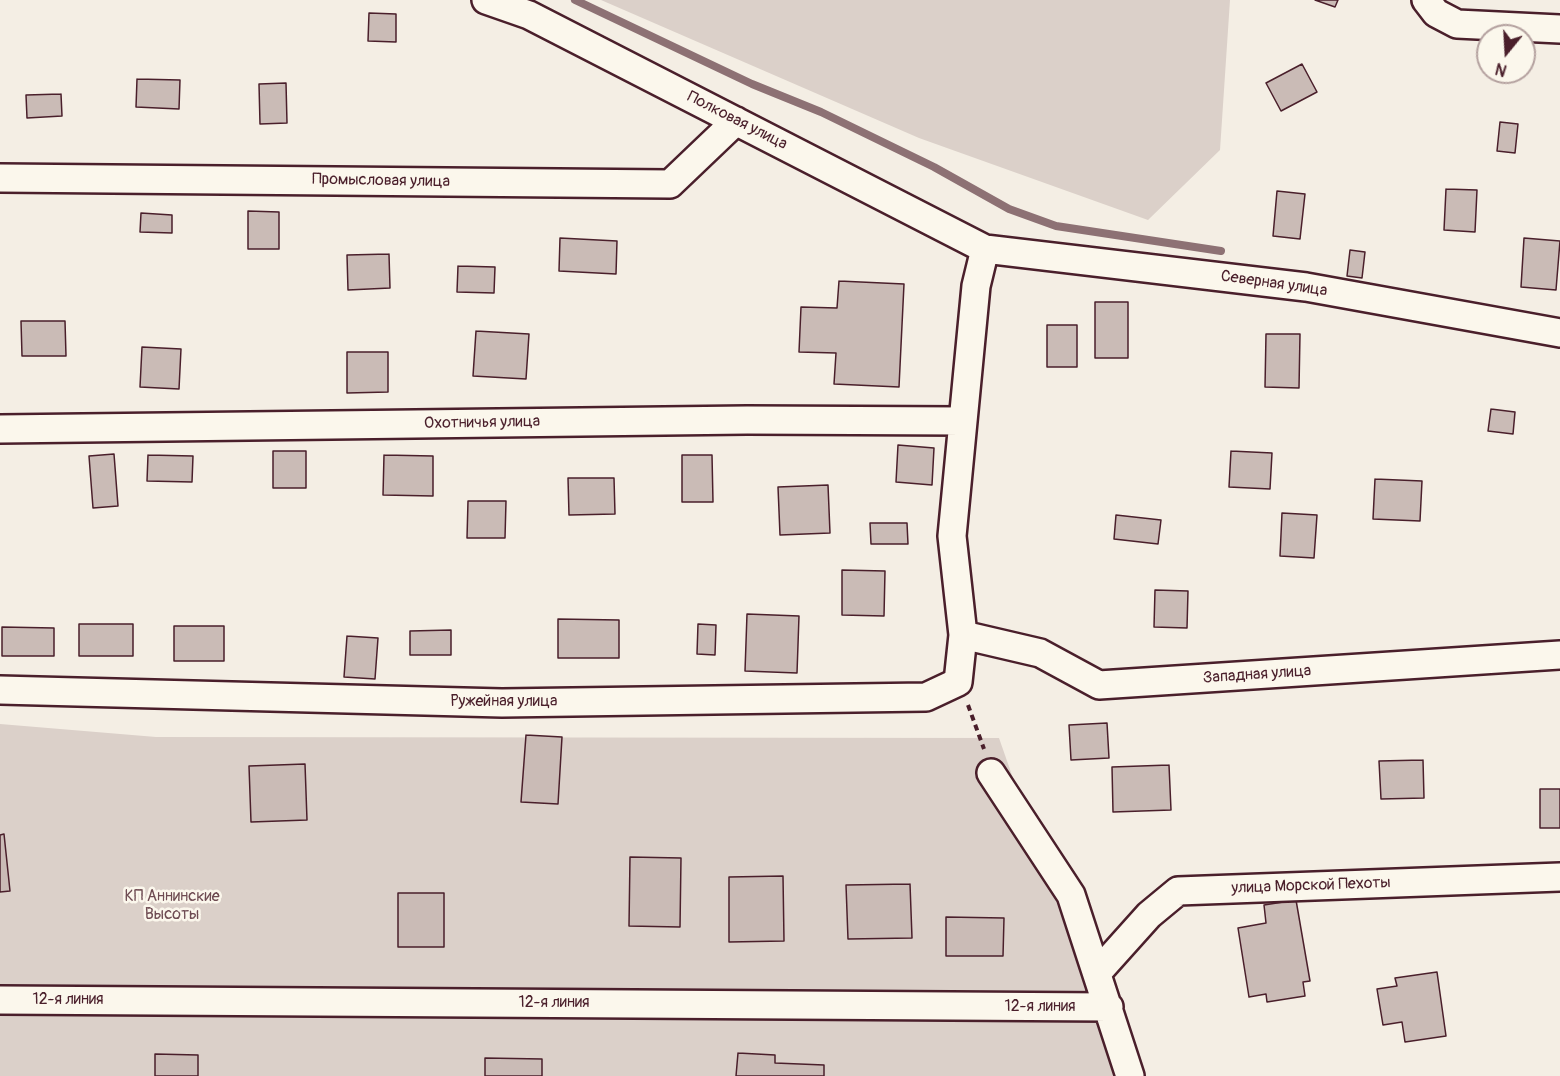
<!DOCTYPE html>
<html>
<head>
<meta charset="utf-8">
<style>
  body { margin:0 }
  #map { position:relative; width:1560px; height:1076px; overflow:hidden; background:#f4eee4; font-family:Pangolin,sans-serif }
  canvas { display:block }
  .north { position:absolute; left:1476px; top:24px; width:60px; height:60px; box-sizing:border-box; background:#fbf7ec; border:2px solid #b4a19f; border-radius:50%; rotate:198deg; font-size:16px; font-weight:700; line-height:24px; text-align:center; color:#4a1f2b }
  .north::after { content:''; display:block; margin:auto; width:21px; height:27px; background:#4a1f2b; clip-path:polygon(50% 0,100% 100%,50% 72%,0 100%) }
</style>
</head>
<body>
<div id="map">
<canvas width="1560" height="1076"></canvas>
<div class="north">N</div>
</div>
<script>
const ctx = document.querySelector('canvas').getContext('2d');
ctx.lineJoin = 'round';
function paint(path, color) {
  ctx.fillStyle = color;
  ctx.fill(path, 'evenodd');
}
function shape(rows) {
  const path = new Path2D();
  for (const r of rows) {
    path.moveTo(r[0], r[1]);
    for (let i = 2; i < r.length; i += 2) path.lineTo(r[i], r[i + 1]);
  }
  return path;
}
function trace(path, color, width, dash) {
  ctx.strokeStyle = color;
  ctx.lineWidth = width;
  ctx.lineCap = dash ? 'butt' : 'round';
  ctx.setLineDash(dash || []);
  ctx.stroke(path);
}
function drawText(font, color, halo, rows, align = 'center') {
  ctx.font = font + ' Pangolin,sans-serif';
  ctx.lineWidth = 5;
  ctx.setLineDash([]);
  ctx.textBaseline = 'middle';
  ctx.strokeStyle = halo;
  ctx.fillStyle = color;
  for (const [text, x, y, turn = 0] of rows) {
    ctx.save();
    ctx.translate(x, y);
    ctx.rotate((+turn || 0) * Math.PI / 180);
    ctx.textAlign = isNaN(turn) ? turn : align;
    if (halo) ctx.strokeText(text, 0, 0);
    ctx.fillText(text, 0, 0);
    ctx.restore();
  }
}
const green = shape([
  [601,0,1230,0,1220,150,1148,220,919,138],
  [0,724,156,737,999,738,1117,1076,0,1076]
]);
const stream = shape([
  [575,0,752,84,821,112,934,167,1009,209,1056,226,1221,251]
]);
const building = shape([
  [1315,0,1338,0,1335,7,1315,0],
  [369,13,396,14,396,42,368,41,369,13],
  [1302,64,1317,92,1281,111,1266,83,1302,64],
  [137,79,180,80,179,109,136,107,137,79],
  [286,83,287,123,260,124,259,84,286,83],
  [61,94,62,116,27,118,26,95,61,94],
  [1500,122,1518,124,1515,153,1497,151,1500,122],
  [1446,189,1477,190,1475,232,1444,230,1446,189],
  [1277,191,1305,194,1300,239,1273,236,1277,191],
  [248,211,279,212,279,249,248,249,248,211],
  [141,213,172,215,172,233,140,232,141,213],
  [560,238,617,241,616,274,559,271,560,238],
  [1524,238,1560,241,1556,290,1521,287,1524,238],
  [1350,250,1365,252,1362,278,1347,276,1350,250],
  [389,254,390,288,348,290,347,255,389,254],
  [458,266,495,267,494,293,457,292,458,266],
  [839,281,904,284,899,387,834,384,836,353,799,352,801,307,837,308,839,281],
  [1095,302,1128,302,1128,358,1095,358,1095,302],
  [21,321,65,321,66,356,22,356,21,321],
  [1047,325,1077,325,1077,367,1047,367,1047,325],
  [476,331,529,334,526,379,473,376,476,331],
  [1266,334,1300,334,1299,388,1265,387,1266,334],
  [142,347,181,349,179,389,140,387,142,347],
  [347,352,388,352,388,392,347,393,347,352],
  [1491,409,1515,412,1513,434,1488,431,1491,409],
  [898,445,934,448,932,485,896,482,898,445],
  [273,451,306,451,306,488,273,488,273,451],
  [1231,451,1272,453,1270,489,1229,487,1231,451],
  [114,454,118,506,93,508,89,456,114,454],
  [148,455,193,456,192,482,147,481,148,455],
  [384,455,433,456,433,496,383,495,384,455],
  [682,455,712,455,713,502,682,502,682,455],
  [568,478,614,478,615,514,569,515,568,478],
  [1375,479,1422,481,1420,521,1373,519,1375,479],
  [828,485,830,533,780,535,778,487,828,485],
  [468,501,506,501,505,538,467,538,468,501],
  [1282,513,1317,515,1314,558,1280,556,1282,513],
  [1116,515,1161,520,1158,544,1114,539,1116,515],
  [870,523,907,523,908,544,871,544,870,523],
  [842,570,885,571,884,616,842,615,842,570],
  [1155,590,1188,591,1187,628,1154,627,1155,590],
  [747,614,799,616,797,673,745,671,747,614],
  [558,619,619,620,619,658,558,658,558,619],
  [79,624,133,624,133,656,79,656,79,624],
  [698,624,716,625,715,655,697,654,698,624],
  [174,626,224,626,224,661,174,661,174,626],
  [2,627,54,628,54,656,2,656,2,627],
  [451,630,451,655,410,655,410,631,451,630],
  [347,636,378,638,375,679,344,677,347,636],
  [1107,723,1109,758,1071,760,1069,725,1107,723],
  [526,735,562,737,558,804,521,802,526,735],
  [1423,760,1424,798,1381,799,1379,761,1423,760],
  [305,764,307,820,251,822,249,766,305,764],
  [1169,765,1171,810,1113,812,1112,767,1169,765],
  [1540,789,1560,789,1560,828,1540,828,1540,789],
  [4,834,10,891,0,892,0,835,4,834],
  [630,857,681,858,680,927,629,926,630,857],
  [783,876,784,941,729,942,729,877,783,876],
  [910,884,912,938,848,939,846,885,910,884],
  [398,893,444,893,444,947,398,947,398,893],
  [1296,900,1310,981,1303,982,1305,996,1267,1002,1266,994,1249,997,1238,928,1266,923,1264,905,1296,900],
  [946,917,1004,918,1003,956,946,956,946,917],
  [1437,972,1446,1036,1405,1042,1402,1022,1383,1025,1377,989,1397,986,1395,978,1437,972],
  [738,1053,775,1055,775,1063,824,1065,824,1076,736,1076,738,1053],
  [155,1054,198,1055,198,1076,155,1076,155,1054],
  [485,1058,542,1059,542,1076,485,1076,485,1058]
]);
const path = shape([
  [968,705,984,749]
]);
const minor = shape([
  [486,0,529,15,985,249,1306,287,1560,333],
  [1426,0,1436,13,1457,24,1560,29],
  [0,178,670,184,736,121],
  [0,429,747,420,963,421],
  [963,635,1040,653,1099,685,1560,655],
  [0,690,502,703,926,697,958,682,963,635,952,536,976,286,985,249],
  [991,773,1071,895,1130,1076],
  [1097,973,1149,915,1178,891,1560,877],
  [0,1000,1109,1007]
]);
const streetNames = [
  ["Полковая улица",737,121,27],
  ["Промысловая улица",381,181,1],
  ["Северная улица",1274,284,8],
  ["Охотничья улица",482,423,-1],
  ["Западная улица",1257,675,-4],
  ["Ружейная улица",504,702],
  ["улица Морской Пехоты",1311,886,-2],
  ["12-я линия",68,1000],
  ["12-я линия",554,1003],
  ["12-я линия",1040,1007]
];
const parkNames = [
  ["КП Аннинские",172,897],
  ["Высоты",172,915]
];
paint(green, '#dbd0c9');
trace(stream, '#8d7174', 8);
paint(building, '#cabbb6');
trace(building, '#4a1f2b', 1.5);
trace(minor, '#4a1f2b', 32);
trace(path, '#4a1f2b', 4, [6, 4.5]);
trace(minor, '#fbf7ec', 27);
drawText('16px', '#4a1f2b', '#fbf7ec', streetNames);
drawText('16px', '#6e4b52', '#fbf7ec', parkNames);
</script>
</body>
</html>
